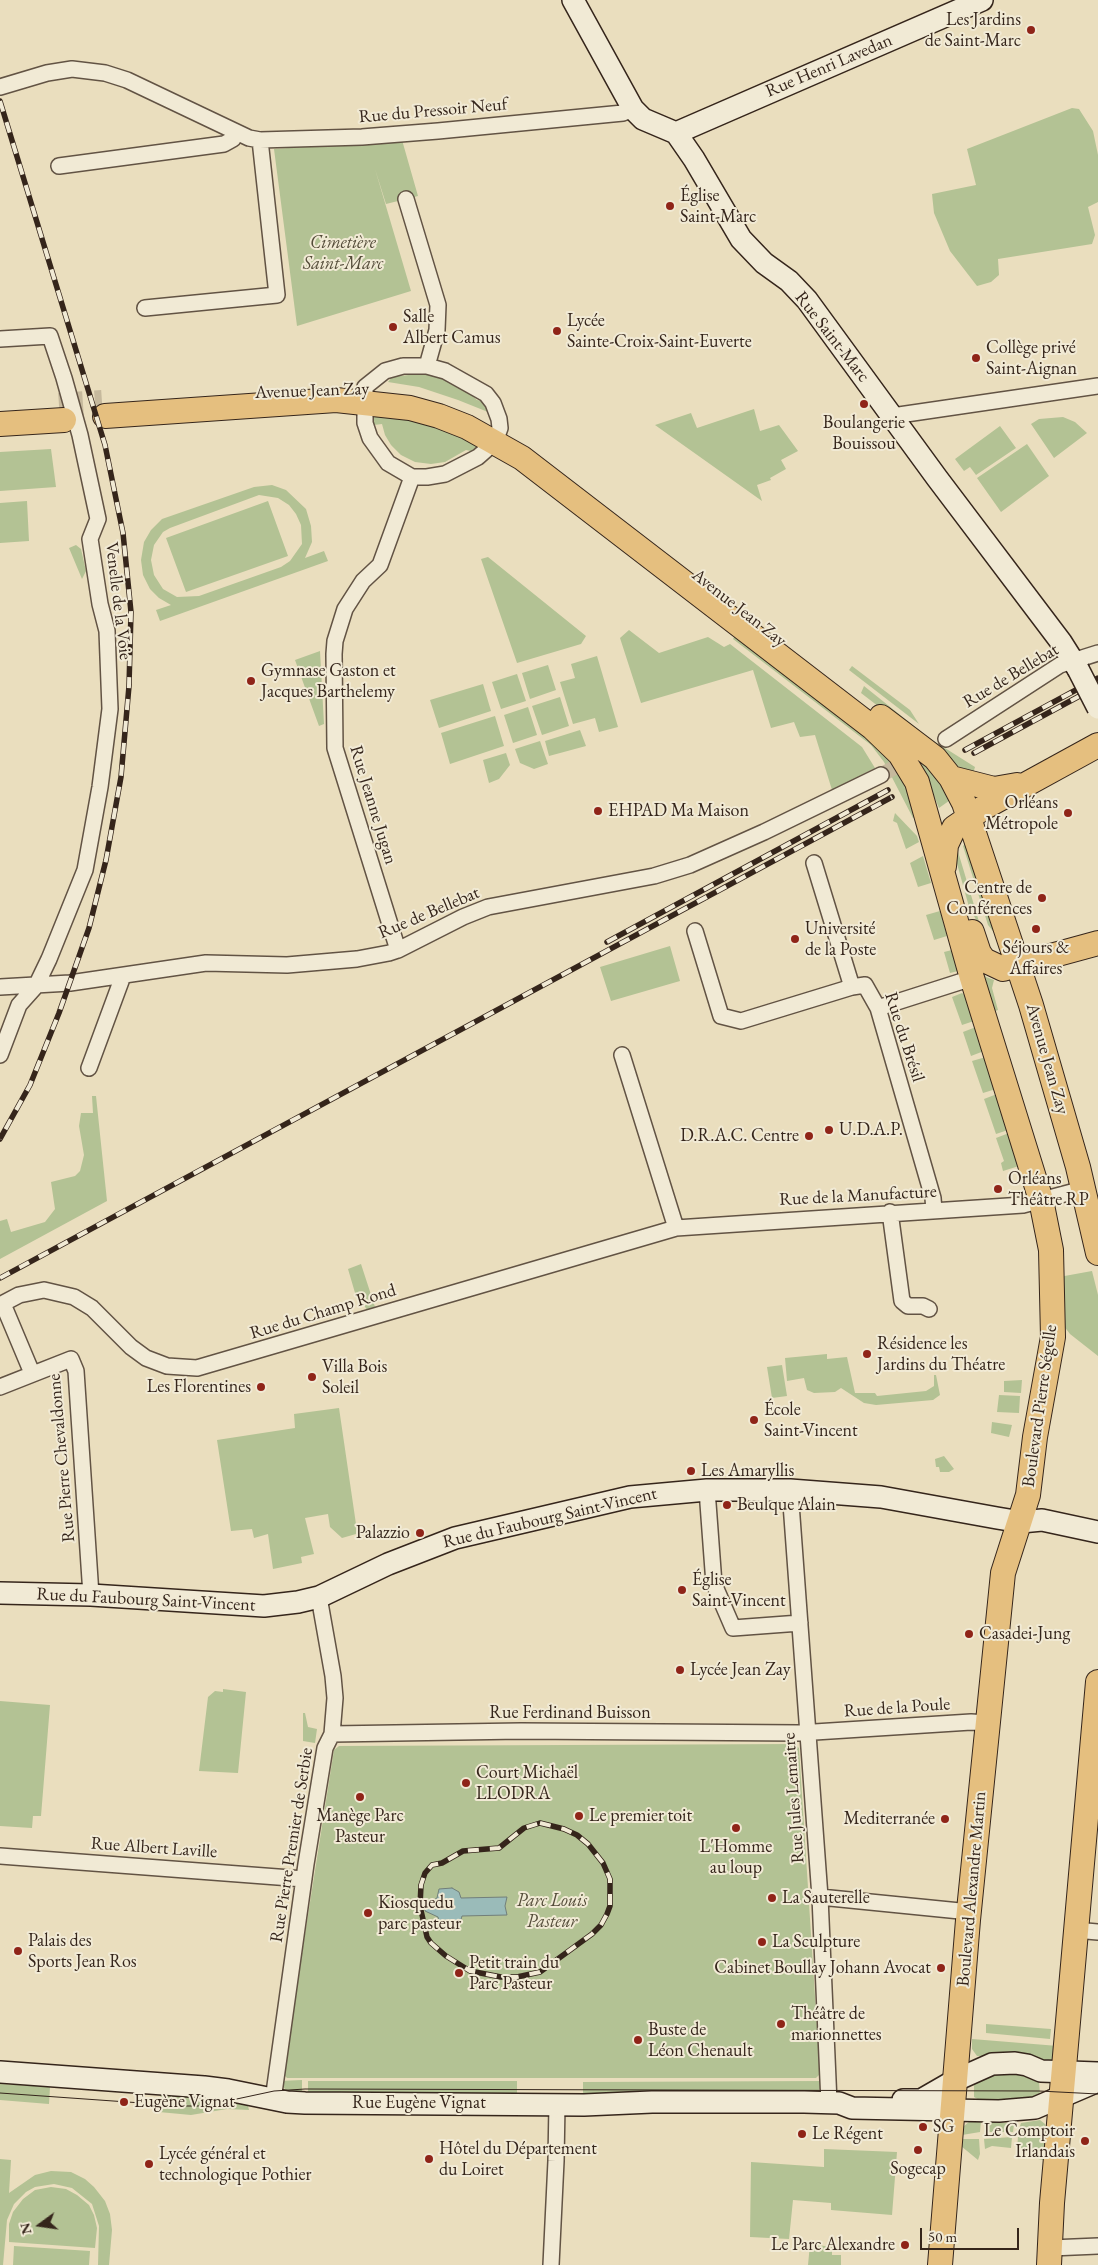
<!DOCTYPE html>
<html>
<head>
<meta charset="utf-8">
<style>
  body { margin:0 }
  #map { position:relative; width:1098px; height:2265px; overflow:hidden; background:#eadebe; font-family:"EB Garamond",serif }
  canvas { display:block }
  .north { position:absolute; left:15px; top:2200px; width:50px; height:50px; -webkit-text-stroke:4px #f1ead5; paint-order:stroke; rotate:256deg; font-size:14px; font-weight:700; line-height:20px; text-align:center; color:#35251b }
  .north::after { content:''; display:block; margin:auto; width:18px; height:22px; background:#35251b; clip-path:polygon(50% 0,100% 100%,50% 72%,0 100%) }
  .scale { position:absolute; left:920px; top:2228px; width:99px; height:22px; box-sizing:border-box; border:2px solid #35251b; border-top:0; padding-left:6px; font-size:15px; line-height:18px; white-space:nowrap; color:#35251b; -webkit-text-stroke:4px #f1ead5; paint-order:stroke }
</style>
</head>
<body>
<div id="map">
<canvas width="1098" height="2265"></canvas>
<div class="north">N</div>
<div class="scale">50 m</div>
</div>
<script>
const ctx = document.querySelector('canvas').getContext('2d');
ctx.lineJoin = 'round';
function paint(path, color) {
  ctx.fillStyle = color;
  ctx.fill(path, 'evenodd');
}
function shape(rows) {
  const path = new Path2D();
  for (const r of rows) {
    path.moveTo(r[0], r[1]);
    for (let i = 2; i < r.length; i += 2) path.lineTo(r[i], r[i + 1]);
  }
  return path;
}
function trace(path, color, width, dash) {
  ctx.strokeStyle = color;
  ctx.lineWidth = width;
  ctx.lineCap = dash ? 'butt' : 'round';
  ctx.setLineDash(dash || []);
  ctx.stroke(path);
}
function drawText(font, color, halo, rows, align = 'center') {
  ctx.font = font + ' "EB Garamond",serif';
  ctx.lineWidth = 4;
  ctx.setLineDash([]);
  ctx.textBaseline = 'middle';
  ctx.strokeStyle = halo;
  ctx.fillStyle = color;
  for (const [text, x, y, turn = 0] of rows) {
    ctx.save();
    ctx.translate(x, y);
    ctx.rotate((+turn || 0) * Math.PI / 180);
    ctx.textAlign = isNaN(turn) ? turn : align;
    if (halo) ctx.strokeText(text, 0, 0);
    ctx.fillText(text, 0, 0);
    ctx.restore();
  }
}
const green = shape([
  [1072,108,1079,109,1093,131,1098,155,1098,202,1088,207,1095,235,1092,244,998,259,999,275,991,282,977,286,950,251,934,213,932,194,976,185,967,149],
  [402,140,418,196,386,204,375,169,411,291,297,326,274,149],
  [425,373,447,379,465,389,477,400,482,401,488,412,458,400,419,387,388,382,392,377],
  [754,409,760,431,779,425,798,451,781,460,786,469,770,478,771,480,757,485,762,501,655,425,691,413,697,428],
  [372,411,395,411,479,443,475,452,466,450,445,462,431,464,415,462,401,455,391,445,385,435,382,424,374,425],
  [1063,417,1075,422,1087,433,1054,458,1031,424,1039,419],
  [1000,426,1016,448,976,475,970,467,964,471,955,459],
  [1027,444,1049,476,1001,512,977,478],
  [51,449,56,487,0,491,0,452],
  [272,485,286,490,306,509,311,526,312,542,305,558,324,551,328,561,160,621,156,610,171,605,159,598,150,589,143,575,141,560,144,542,151,530,162,519,254,487],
  [259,495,278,498,289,505,296,514,301,525,302,544,290,561,281,567,199,596,177,597,163,589,154,575,151,560,154,545,163,532,170,528],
  [27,501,29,541,0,543,0,503],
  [268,501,288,556,186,592,166,538],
  [76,545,81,549,86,571,82,579,69,548],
  [488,557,586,636,581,644,517,663,481,559],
  [629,630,659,653,708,637,724,647,730,644,862,747,875,768,832,790,815,735,800,737,794,722,771,728,753,670,641,703,620,638],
  [737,632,877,739,901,770,917,817,913,818,884,762,871,745,733,639],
  [320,651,324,724,319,726,295,660],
  [597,656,618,727,599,732,595,718,573,724,560,682,575,678,571,664],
  [548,665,556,690,530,699,522,673],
  [852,666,910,710,919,724,849,670],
  [517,674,526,701,501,709,492,682],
  [483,684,491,711,439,728,430,700],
  [864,686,929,738,975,767,972,777,966,774,861,693],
  [560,697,569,726,542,735,532,706],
  [528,707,537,735,513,743,504,715],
  [495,716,504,746,450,764,441,733],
  [887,727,912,747,953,798,939,808,928,782],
  [580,730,586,746,549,756,545,741],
  [540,741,548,764,534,769,520,763,515,749],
  [506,753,510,765,499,779,489,783,483,760],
  [895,813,917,836,919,842,906,849,897,823,893,821],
  [969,840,996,935,988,925,963,846],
  [956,845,980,925,979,925,969,907,956,860],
  [923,856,931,883,918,887,910,863],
  [940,911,947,936,934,940,926,915],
  [670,946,680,981,611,1001,600,967],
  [952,950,958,971,950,973,944,952],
  [982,971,986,977,994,980,992,988,998,1010,993,1012],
  [962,993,967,997,974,1021,962,1025,952,997],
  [976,1027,984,1051,971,1056,963,1032],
  [986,1057,996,1089,983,1093,972,1061],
  [997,1094,1008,1130,996,1134,984,1099],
  [92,1096,96,1096,107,1201,0,1259,0,1221,7,1219,11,1232,45,1222,55,1209,51,1182,75,1176,80,1171,84,1155,79,1126,81,1113,93,1113],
  [1009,1133,1019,1166,1003,1171,1001,1163,1004,1161,996,1138],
  [361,1264,375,1307,367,1310,362,1302,358,1303,348,1269],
  [1092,1271,1098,1295,1098,1356,1070,1334,1063,1325,1059,1277],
  [827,1354,827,1359,847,1357,855,1393,875,1393,877,1396,926,1391,934,1386,934,1375,936,1375,940,1395,933,1400,876,1405,864,1403,841,1388,835,1392,814,1393,807,1390,804,1378,787,1381,785,1358],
  [782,1365,787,1396,772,1398,767,1367],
  [1022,1380,1021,1393,1004,1392,1004,1381],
  [999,1395,1020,1396,1019,1413,997,1412],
  [339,1408,357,1531,356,1534,342,1538,330,1527,328,1514,305,1518,314,1554,301,1557,302,1563,273,1569,268,1534,254,1538,252,1529,231,1531,217,1440,295,1428,294,1414],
  [992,1422,1012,1425,1009,1437,991,1433],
  [944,1456,954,1469,949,1472,940,1472,939,1467,936,1467,935,1459],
  [223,1689,246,1692,238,1773,199,1771,208,1697,215,1691,223,1692],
  [0,1701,50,1705,41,1816,33,1816,32,1828,0,1826],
  [303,1713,305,1713,308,1727,317,1729,315,1743,303,1741],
  [794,1744,799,1748,820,2074,816,2078,287,2078,283,2074,334,1750,339,1746],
  [986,2024,1051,2029,1050,2039,986,2033],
  [972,2039,1058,2046,1053,2061,1046,2062,985,2056,977,2056,972,2049],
  [1019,2073,1038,2079,1039,2082,1040,2094,1036,2100,983,2102,974,2097,974,2082,992,2074],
  [302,2080,302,2097,288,2094,280,2081],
  [308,2081,517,2081,517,2095,308,2096],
  [823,2081,821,2088,814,2094,583,2096,583,2082],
  [0,2084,50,2087,49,2104,0,2100],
  [161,2091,247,2102,249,2110,227,2109,191,2115,159,2112],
  [1040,2120,1045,2124,1046,2132,1018,2132,1021,2123],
  [970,2121,981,2121,980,2132,962,2135,963,2127],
  [985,2121,1014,2124,1013,2132,984,2132],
  [1012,2137,1011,2148,992,2146,985,2149,984,2139],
  [1018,2137,1046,2137,1043,2160,1038,2159,1028,2151,1017,2149],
  [961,2139,979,2139,980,2154,978,2160,961,2146],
  [824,2149,897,2152,892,2215,831,2210,831,2203,793,2200,789,2239,750,2237,751,2162,824,2167],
  [0,2159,11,2160,9,2193,35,2175,51,2171,71,2172,85,2179,94,2187,105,2201,110,2214,112,2230,109,2265,98,2265,99,2226,92,2204,72,2188,54,2184,35,2187,26,2192,14,2204,7,2220,3,2265,0,2265],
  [51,2187,66,2189,77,2195,89,2205,94,2215,97,2228,95,2248,9,2242,9,2224,13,2212,23,2199,35,2190],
  [810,2244,832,2247,832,2255,841,2255,841,2265,808,2265],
  [14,2246,90,2251,89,2265,13,2265]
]);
const water = shape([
  [452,1888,459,1892,461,1898,507,1897,505,1906,507,1915,462,1916,460,1923,455,1927,438,1928,440,1925,438,1917,425,1911,426,1905,437,1898,439,1889,452,1888]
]);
const streetTunnel = shape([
  [881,775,946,739]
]);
const primaryTunnel = shape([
  [59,405,102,402]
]);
const street = shape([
  [0,87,47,73,72,69,105,73,127,80,249,138,260,140,362,137,438,131,623,113,633,109],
  [59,166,224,144,233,139,236,132],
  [406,199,438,305,437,330,427,366],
  [145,308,277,295,260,140],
  [0,339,50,336,64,378,80,435,98,519,90,539,100,604,107,631,110,709,100,787,85,870,49,959,36,986,19,1005,0,1055],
  [403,366,427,366,445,371,486,394,493,403,499,419,500,428,495,442,478,457,445,474,427,477,412,477,388,463,370,438,365,423,365,387,385,371,403,366],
  [894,419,899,415,1098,386],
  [946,739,1060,665,1098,653],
  [814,863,852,987,865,985,878,1008,933,1198,934,1211],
  [695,931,721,1016,741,1021,852,987],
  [398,950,335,748,334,654,335,641,345,609,363,581,380,565,412,477],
  [0,987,70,983,206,963,287,965,357,959,389,953,398,950,463,917,488,907,654,876,690,865,764,832,881,775],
  [878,1008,972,978],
  [622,1055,676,1228],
  [89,1068,123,976],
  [890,1212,902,1301,908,1306,923,1306,929,1309],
  [3,1304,32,1373],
  [0,1305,19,1295,44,1290,74,1297,92,1308,131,1347,146,1358,167,1366,197,1368,676,1228,1023,1205,1083,1189],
  [0,1387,71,1359,76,1371,91,1595],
  [707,1490,714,1584,733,1628,800,1623],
  [790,1490,820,1897,829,2103],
  [332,1734,521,1731,799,1733,971,1722,988,1723],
  [0,1856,304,1879],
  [820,1897,970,1912],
  [1075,1930,1098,1932],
  [273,2100,306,1864,325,1748,332,1734,335,1698,333,1676,319,1597],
  [1051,2248,1098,2246],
  [551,2265,556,2161,557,2104]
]);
const secondary = shape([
  [573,0,633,109,643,119,676,133,694,159,741,239,764,263,789,281,807,300,937,478,1061,642,1078,669],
  [676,133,982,0],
  [0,1593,91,1595,264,1606,298,1602,319,1597,388,1564,455,1538,630,1497,707,1490,790,1490,881,1497,997,1518,1021,1522,1042,1520,1098,1532],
  [0,2072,204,2087,228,2090,287,2102,305,2103,584,2105,652,2102,804,2102,839,2103,852,2108,999,2111,1035,2108,1098,2081],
  [903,2100,921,2100,954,2081,992,2064,1015,2063,1027,2065,1041,2071,1098,2073]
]);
const primary = shape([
  [105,416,336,400,410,408,439,416,467,427,522,458,873,728,900,754,917,782,972,978,1041,1200,1051,1250,1053,1337,1035,1437,1028,1495,1003,1573,968,1920,940,2265],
  [0,424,64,420],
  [881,717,935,758,951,778,964,803,1031,1005,1078,1167,1098,1253],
  [951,778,994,789,1017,785],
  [944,866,946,845,954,828,983,808,1098,745],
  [972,932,979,953,984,960,1003,969,1098,943],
  [1049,2265,1052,2203,1098,1682]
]);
const tram = shape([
  [0,2093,184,2106,204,2106,274,2091,305,2089,1039,2091,1098,2094]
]);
const rail = shape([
  [0,101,105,445,123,533,131,612,129,686,121,777,106,860,89,928,59,1013,30,1085,0,1139],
  [965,750,1098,678],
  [974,753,1098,686],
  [607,942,888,790],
  [0,1278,892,797],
  [540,1823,564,1829,577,1835,588,1844,603,1863,610,1879,610,1906,607,1914,601,1925,592,1934,540,1972,517,1977,501,1977,470,1971,446,1956,431,1943,427,1937,420,1906,421,1885,425,1873,432,1865,442,1863,463,1851,499,1848,524,1828,540,1823]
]);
const secondaryBridge = shape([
  [1078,669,1098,708]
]);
const markers = [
  [1031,30,5,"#8f2418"],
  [670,206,5,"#8f2418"],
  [393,327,5,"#8f2418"],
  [557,331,5,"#8f2418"],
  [976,358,5,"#8f2418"],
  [864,404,5,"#8f2418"],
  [251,681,5,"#8f2418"],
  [598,811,5,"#8f2418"],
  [1068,813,5,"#8f2418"],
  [1042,898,5,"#8f2418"],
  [1036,929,5,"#8f2418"],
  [795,939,5,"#8f2418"],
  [829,1130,5,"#8f2418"],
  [809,1136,5,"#8f2418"],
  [998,1189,5,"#8f2418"],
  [867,1354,5,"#8f2418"],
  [312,1377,5,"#8f2418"],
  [261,1387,5,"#8f2418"],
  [754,1420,5,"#8f2418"],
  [691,1471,5,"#8f2418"],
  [727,1505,5,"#8f2418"],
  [420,1533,5,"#8f2418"],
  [682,1590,5,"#8f2418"],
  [969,1634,5,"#8f2418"],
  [680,1670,5,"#8f2418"],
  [466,1783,5,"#8f2418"],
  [360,1797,5,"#8f2418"],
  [579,1816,5,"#8f2418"],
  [945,1819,5,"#8f2418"],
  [736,1828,5,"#8f2418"],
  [772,1898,5,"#8f2418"],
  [368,1913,5,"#8f2418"],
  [762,1942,5,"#8f2418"],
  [18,1951,5,"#8f2418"],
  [941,1968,5,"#8f2418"],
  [459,1973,5,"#8f2418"],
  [781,2024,5,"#8f2418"],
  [638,2040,5,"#8f2418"],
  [124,2102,5,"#8f2418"],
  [923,2127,5,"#8f2418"],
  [802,2134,5,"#8f2418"],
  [1085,2141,5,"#8f2418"],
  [918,2150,5,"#8f2418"],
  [429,2159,5,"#8f2418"],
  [149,2164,5,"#8f2418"],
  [905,2245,5,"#8f2418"]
];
const poiNames = [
  ["Les Jardins",1021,20,"right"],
  ["de Saint-Marc",1021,41,"right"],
  ["Église",680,196],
  ["Saint-Marc",680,217],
  ["Salle",403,317],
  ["Albert Camus",403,338],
  ["Lycée",567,321],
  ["Sainte-Croix-Saint-Euverte",567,342],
  ["Collège privé",986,348],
  ["Saint-Aignan",986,369],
  ["Boulangerie",864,423,"center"],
  ["Bouissou",864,444,"center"],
  ["Gymnase Gaston et",261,671],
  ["Jacques Barthelemy",261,692],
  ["Orléans",1058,803,"right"],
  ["Métropole",1058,824,"right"],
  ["EHPAD Ma Maison",608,811],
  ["Centre de",1032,888,"right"],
  ["Conférences",1032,909,"right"],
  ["Université",805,929],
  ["de la Poste",805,950],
  ["Séjours &",1036,948,"center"],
  ["Affaires",1036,969,"center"],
  ["U.D.A.P.",839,1130],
  ["D.R.A.C. Centre",799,1136,"right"],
  ["Orléans",1008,1179],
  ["Théâtre RP",1008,1200],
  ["Résidence les",877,1344],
  ["Jardins du Théatre",877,1365],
  ["Villa Bois",322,1367],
  ["Soleil",322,1388],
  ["Les Florentines",251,1387,"right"],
  ["École",764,1410],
  ["Saint-Vincent",764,1431],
  ["Les Amaryllis",701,1471],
  ["Beulque Alain",737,1505],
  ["Palazzio",410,1533,"right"],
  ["Église",692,1580],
  ["Saint-Vincent",692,1601],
  ["Casadei-Jung",979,1634],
  ["Lycée Jean Zay",690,1670],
  ["Court Michaël",476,1773],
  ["LLODRA",476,1794],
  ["Manège Parc",360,1816,"center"],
  ["Pasteur",360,1837,"center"],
  ["Le premier toit",589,1816],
  ["Mediterranée",935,1819,"right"],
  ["L'Homme",736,1847,"center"],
  ["au loup",736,1868,"center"],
  ["La Sauterelle",782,1898],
  ["Kiosquedu",378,1903],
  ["parc pasteur",378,1924],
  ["Palais des",28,1941],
  ["Sports Jean Ros",28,1962],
  ["La Sculpture",772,1942],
  ["Petit train du",469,1963],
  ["Parc Pasteur",469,1984],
  ["Cabinet Boullay Johann Avocat",931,1968,"right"],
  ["Théâtre de",791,2014],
  ["marionnettes",791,2035],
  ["Buste de",648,2030],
  ["Léon Chenault",648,2051],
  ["Eugène Vignat",134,2102],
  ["SG",933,2127],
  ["Le Comptoir",1075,2131,"right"],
  ["Irlandais",1075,2152,"right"],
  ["Le Régent",812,2134],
  ["Hôtel du Département",439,2149],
  ["du Loiret",439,2170],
  ["Lycée général et",159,2154],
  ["technologique Pothier",159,2175],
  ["Sogecap",918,2169,"center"],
  ["Le Parc Alexandre",895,2245,"right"]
];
const streetNames = [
  ["Rue Henri Lavedan",829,66,-23],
  ["Rue du Pressoir Neuf",433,111,-5],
  ["Rue Saint-Marc",832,337,52],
  ["Avenue Jean Zay",312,391,-2],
  ["Venelle de la Voie",118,601,83],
  ["Avenue Jean Zay",739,608,38],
  ["Rue de Bellebat",1011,676,-31],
  ["Rue Jeanne Jugan",373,805,73],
  ["Rue de Bellebat",429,913,-23],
  ["Rue du Brésil",904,1037,72],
  ["Avenue Jean Zay",1047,1059,74],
  ["Rue de la Manufacture",858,1196,-3],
  ["Rue du Champ Rond",323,1312,-17],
  ["Boulevard Pierre Ségelle",1040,1406,-82],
  ["Rue Pierre Chevaldonne",62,1458,-95],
  ["Rue du Faubourg Saint-Vincent",550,1518,-13],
  ["Rue du Faubourg Saint-Vincent",146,1600,3],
  ["Rue de la Poule",897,1708,-4],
  ["Rue Ferdinand Buisson",570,1713],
  ["Rue Jules Lemaitre",794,1798,-94],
  ["Rue Pierre Premier de Serbie",292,1845,-81],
  ["Rue Albert Laville",154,1848,4],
  ["Boulevard Alexandre Martin",972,1889,-85],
  ["Rue Eugène Vignat",419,2103]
];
const parkNames = [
  ["Cimetière",343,243],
  ["Saint-Marc",343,264],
  ["Parc Louis",552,1901],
  ["Pasteur",552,1922]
];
paint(green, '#b3c294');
paint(water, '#9abbb9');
trace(water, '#727f7a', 1);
trace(streetTunnel, '#c6b99d', 15, [15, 8]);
trace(primaryTunnel, '#c6b99d', 24, [24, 12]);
trace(street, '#625344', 18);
trace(secondary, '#35251b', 24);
trace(primary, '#35251b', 26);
trace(street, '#f1ead5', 15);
trace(secondary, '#f1ead5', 21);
trace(primary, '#e5bf7f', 24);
trace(tram, '#35251b', 1);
trace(rail, '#35251b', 5.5);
trace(rail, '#f1ead5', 4, [11]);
trace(secondaryBridge, '#35251b', 24, []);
trace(secondaryBridge, '#f1ead5', 21);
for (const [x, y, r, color] of markers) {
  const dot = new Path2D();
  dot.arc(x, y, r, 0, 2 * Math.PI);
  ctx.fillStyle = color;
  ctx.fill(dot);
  trace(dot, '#f1ead5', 2);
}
drawText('18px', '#35251b', '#f1ead5', poiNames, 'left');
drawText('18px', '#35251b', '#f1ead5', streetNames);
drawText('italic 18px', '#544c39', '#f1ead5', parkNames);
</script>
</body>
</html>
